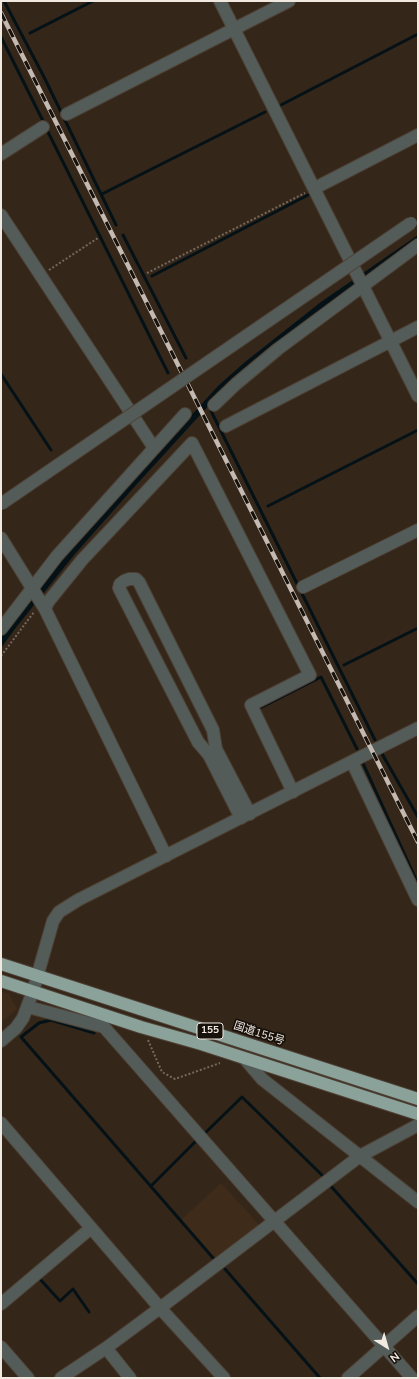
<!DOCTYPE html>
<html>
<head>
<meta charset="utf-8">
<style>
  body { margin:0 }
  #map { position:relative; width:419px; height:1379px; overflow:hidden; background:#342619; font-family:"Nunito Sans",sans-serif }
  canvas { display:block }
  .frame { position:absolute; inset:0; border:2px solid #f1e8e0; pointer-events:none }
  .north { position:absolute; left:367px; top:1327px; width:40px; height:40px; -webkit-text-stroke:3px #17110b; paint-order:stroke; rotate:143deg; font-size:11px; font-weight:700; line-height:16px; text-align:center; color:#f1e8e0 }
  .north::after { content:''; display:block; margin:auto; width:14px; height:18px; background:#f1e8e0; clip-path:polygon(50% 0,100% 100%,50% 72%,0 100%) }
</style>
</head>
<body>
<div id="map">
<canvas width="419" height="1379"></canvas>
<div class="frame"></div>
<div class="north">N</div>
</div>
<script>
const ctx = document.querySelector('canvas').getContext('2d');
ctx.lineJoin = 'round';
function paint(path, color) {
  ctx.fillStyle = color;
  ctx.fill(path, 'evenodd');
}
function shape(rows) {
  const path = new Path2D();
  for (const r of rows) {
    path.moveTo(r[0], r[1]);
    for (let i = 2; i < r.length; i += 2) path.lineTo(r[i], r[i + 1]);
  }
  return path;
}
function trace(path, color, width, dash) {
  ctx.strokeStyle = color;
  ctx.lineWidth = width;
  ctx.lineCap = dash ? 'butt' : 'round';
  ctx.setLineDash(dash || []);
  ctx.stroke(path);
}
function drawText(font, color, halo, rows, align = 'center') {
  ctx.font = font + ' "Nunito Sans","Noto Sans JP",sans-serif';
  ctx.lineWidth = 3.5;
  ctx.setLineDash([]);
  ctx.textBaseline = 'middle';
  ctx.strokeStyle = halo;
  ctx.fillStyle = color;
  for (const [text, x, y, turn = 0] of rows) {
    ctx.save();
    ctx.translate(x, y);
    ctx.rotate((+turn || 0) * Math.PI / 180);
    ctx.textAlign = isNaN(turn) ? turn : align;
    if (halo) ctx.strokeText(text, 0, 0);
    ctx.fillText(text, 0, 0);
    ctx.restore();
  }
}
const built = shape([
  [1,991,9,994,17,1009,1,1023],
  [221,1183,262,1228,217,1261,181,1220]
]);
const water = shape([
  [418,235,418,243,222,391,136,485,74,555,14,630,1,648,1,637,69,550,218,386,245,362,321,302]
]);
const stream = shape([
  [4,1,44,77,116,225],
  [30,33,93,1],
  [1,37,44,123],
  [279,106,418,34],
  [46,128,168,373],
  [102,194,265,112],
  [123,235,186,358],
  [152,276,308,195],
  [1,374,51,450],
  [211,411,375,740],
  [268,506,418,430],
  [344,665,418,628],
  [256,710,321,677,357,749],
  [381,752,418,817],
  [362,761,418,884],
  [94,1033,51,1020,39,1023,21,1037,214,1259],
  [204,1134,242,1097,325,1178],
  [329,1184,418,1284],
  [151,1186,198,1139],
  [225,1269,320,1378],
  [39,1278,60,1301,73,1289,89,1312]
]);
const path = shape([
  [49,270,98,238],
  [147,273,305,193],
  [1,656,34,612],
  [148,1040,162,1072,175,1079,220,1063]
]);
const minor = shape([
  [220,1,418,396],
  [67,114,289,1],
  [1,154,43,127],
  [315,188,418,135],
  [1,215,154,448],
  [214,405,236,384,278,349,418,245],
  [226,426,418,327],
  [1,538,45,609,166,856],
  [303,587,418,530],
  [45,609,48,602,82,560,192,443,310,675,251,705,293,792],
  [1,629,57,556,185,414],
  [352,762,418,900],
  [241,818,209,755,198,742,119,588,120,584,124,581,129,579,136,579,139,582,213,730,216,749,250,814],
  [28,1007,104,1027,412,1378],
  [1,1041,16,1028,23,1018,33,991,53,921,59,912,78,900,418,728],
  [245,1059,262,1079,418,1202],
  [1,1123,160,1308,224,1378],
  [1,1304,91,1228],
  [1,1347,28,1378],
  [106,1348,130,1378],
  [61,1378,106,1348,160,1308,360,1156,418,1125],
  [348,1378,418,1316]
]);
const highway = shape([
  [1,964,418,1099],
  [1,981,141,1027,201,1044,418,1114]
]);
const rail = shape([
  [1,13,418,842]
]);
const minorBridge = shape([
  [1,504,411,223]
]);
const shields = [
  [210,1031,26]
];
const shieldNames = [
  ["155",210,1031]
];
const streetNames = [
  ["国道155号",259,1034,18]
];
paint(built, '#3e2b19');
paint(water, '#041217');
trace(stream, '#041217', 3);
trace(minor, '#4e4135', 14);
trace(highway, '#4e4135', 14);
trace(path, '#75695d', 2, [2, 2]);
trace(minor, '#535c59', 12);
trace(highway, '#8aa29a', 12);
trace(rail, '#c5bab1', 4.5);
trace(rail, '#17110b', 3, [9]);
trace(minorBridge, '#4e4135', 14, []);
trace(minorBridge, '#535c59', 12);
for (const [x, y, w] of shields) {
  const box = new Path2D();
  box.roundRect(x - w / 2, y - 8, w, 16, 3);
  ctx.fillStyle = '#17110b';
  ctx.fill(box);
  trace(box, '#f1e8e0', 1);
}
drawText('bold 10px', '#f1e8e0', null, shieldNames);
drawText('11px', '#f1e8e0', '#17110b', streetNames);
</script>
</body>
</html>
